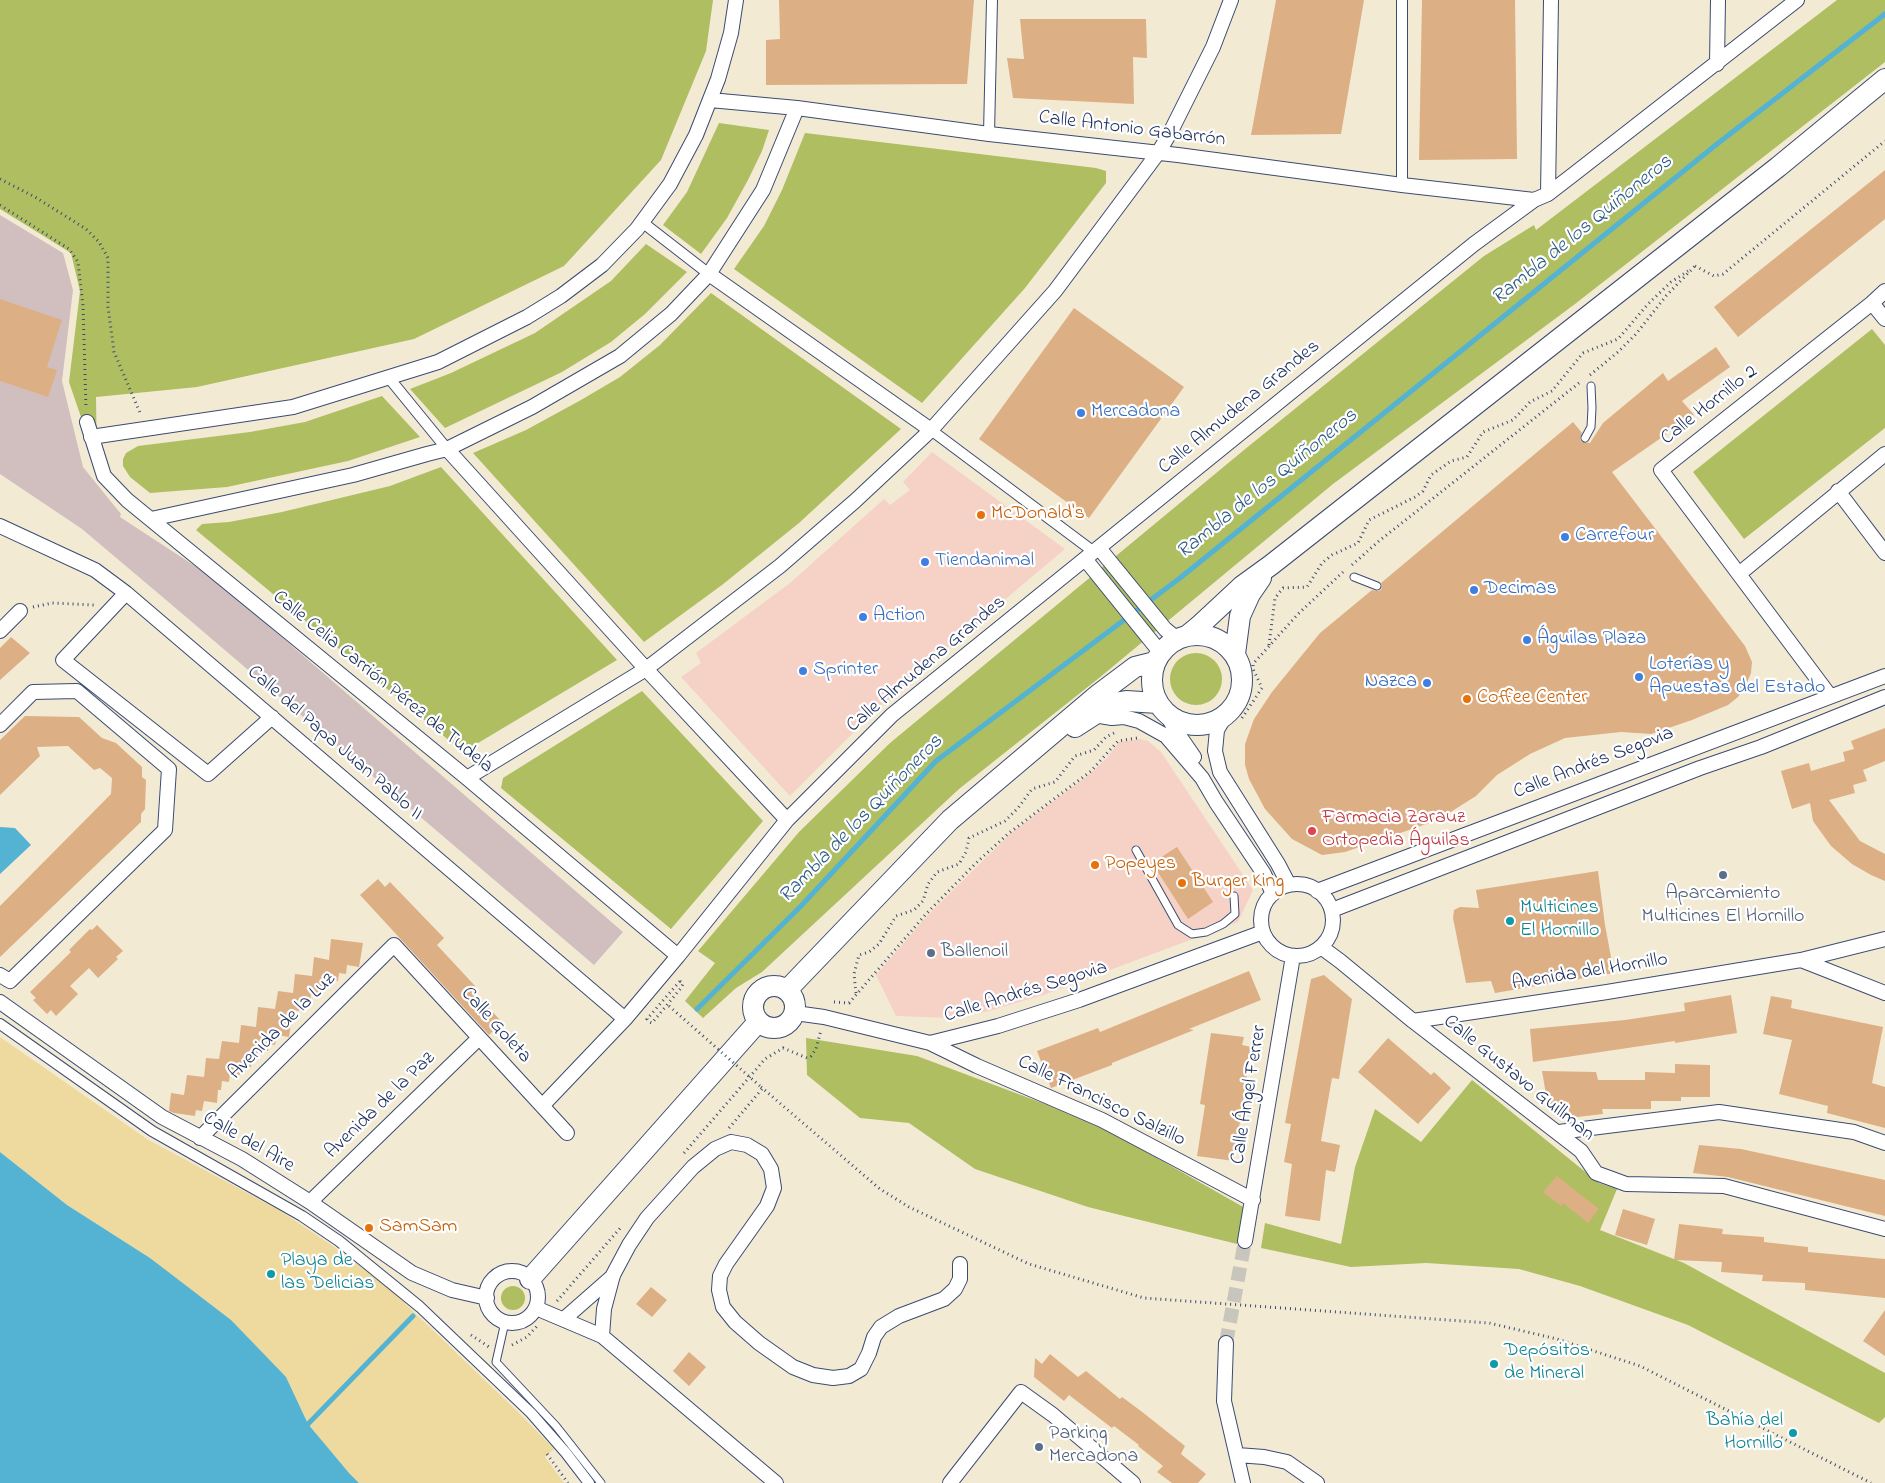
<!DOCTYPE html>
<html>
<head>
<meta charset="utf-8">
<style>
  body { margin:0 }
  canvas { display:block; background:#f3ead4 }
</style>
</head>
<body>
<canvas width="1885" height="1483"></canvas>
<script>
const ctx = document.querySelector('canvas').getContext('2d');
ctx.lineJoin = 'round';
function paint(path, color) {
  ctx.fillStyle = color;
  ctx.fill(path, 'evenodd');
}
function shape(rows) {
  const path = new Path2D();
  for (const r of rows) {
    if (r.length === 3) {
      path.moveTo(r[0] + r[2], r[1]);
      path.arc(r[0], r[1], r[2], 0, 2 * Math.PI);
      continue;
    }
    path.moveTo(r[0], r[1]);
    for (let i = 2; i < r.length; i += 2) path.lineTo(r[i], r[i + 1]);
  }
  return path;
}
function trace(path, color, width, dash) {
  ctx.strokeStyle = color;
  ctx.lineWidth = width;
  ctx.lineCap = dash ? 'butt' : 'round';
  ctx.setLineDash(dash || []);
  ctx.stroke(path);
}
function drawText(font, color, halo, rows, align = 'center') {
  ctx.font = font + ' "Indie Flower",sans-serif';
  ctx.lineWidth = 4.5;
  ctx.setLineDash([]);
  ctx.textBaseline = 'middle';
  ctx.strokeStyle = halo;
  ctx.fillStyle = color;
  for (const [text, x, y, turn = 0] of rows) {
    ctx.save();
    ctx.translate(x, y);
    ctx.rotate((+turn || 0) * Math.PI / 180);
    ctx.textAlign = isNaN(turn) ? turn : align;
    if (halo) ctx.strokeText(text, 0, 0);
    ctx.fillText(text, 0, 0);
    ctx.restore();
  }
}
const built = shape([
  [932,452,1065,549,914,676,869,717,790,796,681,677,701,663,696,653,790,583,884,499,890,505,910,490,903,482],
  [1140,739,1148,741,1161,752,1253,890,1238,922,1046,994,989,1011,950,1018,896,1016,876,975,928,915,1011,833,1091,773,1107,758,1119,742]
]);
const industrial = shape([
  [0,215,63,253,73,290,62,381,83,467,121,514,120,517,201,570,241,602,623,932,594,965,172,605,82,529,0,474]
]);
const green = shape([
  [0,0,713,0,706,51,661,160,564,266,414,339,197,387,96,397,97,464,69,382,80,291,71,253,0,209],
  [1837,0,1885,0,1885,62,1575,304,1333,484,1099,678,959,789,762,972,736,988,703,1018,685,1001,715,963,698,951,799,832,890,743,1244,450,1484,256,1534,225,1536,230],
  [719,123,769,130,762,151,748,180,727,218,701,254,663,225,687,192],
  [805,133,1096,168,1106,171,1106,183,1025,288,922,403,734,269,764,226,782,190],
  [646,244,687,272,645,314,611,342,562,372,445,428,410,389,451,373,535,333,611,281],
  [711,293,901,429,799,523,722,585,644,642,473,453,526,430,581,400,620,377,660,345],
  [1872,329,1885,345,1885,428,1744,539,1693,472],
  [382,396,420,437,348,461,227,487,150,493,130,477,123,466,123,459,126,453,138,446,250,432,305,422],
  [441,467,617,660,463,752,196,530,202,524,229,522,282,512,390,486],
  [1196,679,26],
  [642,691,763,821,671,929,501,788,503,778],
  [806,1038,917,1056,1045,1104,1113,1133,1245,1208,1237,1244,1088,1207,975,1169,909,1123,860,1118,807,1075],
  [1472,1080,1599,1183,1617,1189,1600,1230,1684,1263,1885,1373,1885,1417,1879,1423,1688,1325,1580,1286,1519,1269,1426,1263,1351,1267,1261,1248,1265,1223,1341,1244,1355,1167,1375,1109,1421,1142],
  [513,1298,12]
]);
const sand = shape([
  [0,1037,147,1139,279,1210,333,1246,392,1291,519,1413,554,1449,545,1457,564,1483,359,1483,349,1473,308,1424,286,1377,150,1258,67,1205,0,1152]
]);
const water = shape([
  [0,827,15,828,31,845,0,874],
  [0,1152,67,1205,150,1258,231,1320,286,1377,308,1424,349,1473,359,1483,0,1483]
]);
const stream = shape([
  [697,1009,801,906,936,761,1180,578,1717,144,1885,14],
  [308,1424,413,1316]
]);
const building = shape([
  [779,0,974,0,967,84,766,85,766,40,780,39],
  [1276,0,1364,0,1341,134,1251,135],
  [1422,0,1515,0,1517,159,1419,160],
  [1020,19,1146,19,1147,58,1133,57,1134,104,1013,98,1007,58,1024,59],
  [1885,170,1885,219,1738,337,1714,307],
  [0,299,62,320,47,367,57,370,48,397,0,381],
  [1074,308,1184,387,1089,518,979,439],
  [1716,347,1730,367,1682,401,1694,415,1612,472,1745,646,1752,662,1751,673,1746,685,1738,697,1728,705,1692,720,1651,734,1621,732,1565,738,1530,754,1497,775,1476,796,1438,820,1345,852,1322,855,1292,839,1265,809,1249,779,1245,765,1245,744,1254,719,1272,692,1320,633,1372,590,1377,591,1381,590,1382,586,1381,583,1573,422,1582,433,1580,438,1581,441,1590,443,1603,423,1663,373,1668,381],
  [11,637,30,653,0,680,0,648],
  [25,716,79,717,102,738,116,743,142,767,142,777,146,780,145,809,141,814,141,822,0,957,0,906,111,794,112,778,100,768,94,770,68,746,37,747,40,756,0,795,0,740],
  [1885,728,1885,761,1863,770,1867,781,1853,785,1855,793,1829,800,1860,841,1885,854,1885,881,1871,875,1852,864,1831,846,1813,821,1810,803,1792,809,1781,771,1809,763,1811,771,1845,761,1843,752,1854,749,1851,741],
  [1177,847,1213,902,1188,919,1152,863],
  [1598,871,1605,925,1614,973,1495,993,1491,981,1466,983,1453,918,1454,910,1460,907,1479,908,1476,890],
  [378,879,385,887,390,882,444,938,437,945,476,987,472,990,502,1022,489,1035,360,895],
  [97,925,123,951,116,957,118,959,98,978,89,968,70,986,78,994,56,1016,51,1010,47,1014,33,1000,36,998,30,992,71,952,69,950,90,929,92,930],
  [331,939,363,943,359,967,347,965,346,974,339,973,338,981,328,980,327,986,322,986,320,996,311,994,310,1003,300,1002,299,1011,293,1010,289,1037,277,1035,275,1045,269,1044,268,1051,258,1050,257,1059,252,1058,251,1067,241,1065,240,1075,230,1074,229,1082,222,1081,221,1090,218,1090,217,1103,204,1101,202,1111,196,1110,195,1116,174,1113,169,1111,171,1093,184,1095,187,1075,204,1077,206,1058,219,1059,222,1041,239,1043,241,1025,256,1027,258,1007,275,1009,278,991,293,993,295,974,312,976,314,957,329,960],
  [1249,971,1261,1000,1189,1029,1194,1030,1112,1063,1112,1065,1051,1088,1037,1051,1098,1028,1100,1032],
  [1324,975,1352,999,1339,1079,1332,1078,1321,1141,1340,1145,1335,1172,1326,1170,1320,1221,1285,1216,1292,1164,1284,1162,1291,1124,1285,1123,1311,979],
  [1731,995,1737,1033,1675,1043,1675,1041,1533,1062,1530,1029,1625,1020,1685,1011,1684,1003],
  [1771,996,1792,1000,1791,1008,1883,1027,1872,1083,1885,1087,1885,1128,1827,1113,1828,1106,1779,1094,1792,1040,1763,1034],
  [1211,1033,1244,1037,1242,1045,1251,1047,1234,1161,1197,1156,1205,1105,1200,1104],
  [1388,1038,1431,1075,1434,1072,1451,1088,1418,1124,1358,1072],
  [1675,1064,1710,1065,1710,1097,1681,1097,1681,1101,1651,1101,1651,1109,1602,1109,1603,1114,1569,1118,1569,1102,1548,1106,1542,1071,1596,1072,1598,1080,1645,1080,1645,1072,1675,1073],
  [1699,1145,1741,1149,1885,1180,1885,1216,1728,1177,1693,1173],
  [1557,1176,1599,1209,1588,1223,1563,1203,1561,1206,1543,1192],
  [1623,1209,1655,1219,1647,1245,1615,1235],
  [1679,1224,1723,1229,1722,1234,1764,1237,1764,1242,1808,1247,1808,1252,1885,1259,1885,1298,1805,1290,1805,1283,1762,1281,1763,1275,1721,1272,1722,1262,1674,1260],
  [651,1287,667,1300,652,1317,636,1304],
  [1885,1310,1885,1356,1863,1341],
  [689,1352,706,1367,689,1386,673,1371],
  [1050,1354,1078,1377,1086,1371,1120,1399,1122,1397,1141,1411,1185,1446,1181,1454,1206,1474,1198,1483,1172,1483,1157,1472,1163,1466,1138,1446,1139,1445,1114,1426,1112,1428,1069,1395,1064,1401,1034,1377,1035,1358,1042,1364]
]);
const minorTunnel = shape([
  [1226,1343,1245,1241]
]);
const path = shape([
  [0,179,35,197,86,229,99,242,108,258,108,307,114,352,141,415],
  [0,205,69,249,78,262,83,306,86,408],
  [1695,266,1714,276,1723,274,1885,141],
  [1590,375,1618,352,1636,334,1666,296,1695,266],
  [1352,565,1379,541,1579,383],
  [33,607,52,603,94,605],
  [1269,645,1275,598,1283,588,1307,587,1322,563,1332,555,1358,543,1369,520,1415,497,1423,491,1431,475,1451,461,1467,457,1483,432,1513,420,1530,402,1552,391,1583,353,1618,339,1648,304,1671,282,1688,271],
  [1242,718,1262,688,1253,669,1253,664,1298,614,1343,572],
  [680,981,683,984,681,988,652,1023,649,1022,647,1019,680,981],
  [856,993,854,974,859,955,869,952,879,944,896,916,914,910,923,901,928,884,937,872,959,864,966,852,969,838,1005,821,1018,808,1032,789,1055,782,1075,756,1094,750,1106,737,1114,733],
  [834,1002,849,1003,926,914,976,863,1009,833,1091,771,1118,741,1137,738],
  [761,1087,880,1189,909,1207,1029,1264,1144,1298,1489,1323,1557,1339,1640,1366,1871,1483],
  [729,1128,762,1089],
  [684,1153,765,1059,783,1048,807,1058,811,1056,816,1049,821,1030],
  [557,1301,622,1226],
  [471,1335,489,1347],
  [512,1345,527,1337,538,1325],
  [547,1454,568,1483]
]);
const service = shape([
  [1585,438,1591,427,1592,408,1591,386],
  [1354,577,1377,586],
  [1136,850,1178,925,1192,934,1206,932,1223,924,1235,914,1234,896],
  [505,1322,496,1362,556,1426,601,1483]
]);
const pedestrian = shape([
  [989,134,992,0],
  [1402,185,1402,0],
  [642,222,709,274],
  [389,378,447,449],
  [931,430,1094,552],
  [0,1024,152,1131,302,1216,339,1241,420,1307,531,1413,566,1453,589,1483]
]);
const minor = shape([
  [1717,64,1718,0],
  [710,100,797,108,989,134,1178,155,1402,185,1534,200,1548,194,1574,174,1797,0],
  [1548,194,1551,0],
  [709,274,931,430],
  [1872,303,1885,319],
  [87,422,104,476,127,500,467,778,678,956],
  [91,437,293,407,438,362,527,317,561,296,602,265,637,229,670,184,696,135,718,79,731,33,736,0],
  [447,449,646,669,787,820],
  [1838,491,1885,553],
  [151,519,353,475,427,454,447,449,532,407,620,356,671,314,709,274,763,190,797,108],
  [0,526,95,570,126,593,625,1019],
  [1099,548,1165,629,1177,639],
  [1085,559,1160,652],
  [1739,574,1885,454],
  [126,593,63,660,208,774,272,717],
  [0,631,20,611],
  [1830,696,1661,470,1872,303,1885,291],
  [1166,713,1174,728,1194,757],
  [1227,713,1217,730,1215,751,1220,772,1278,864,1289,885],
  [1094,715,1112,718,1124,717,1139,721,1166,736,1202,778,1216,802,1264,874,1273,894],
  [0,725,33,692,77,691,169,769,165,830,10,981,0,975],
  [467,778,646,669,780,566,855,501,931,430,1055,291,1158,153,1170,133,1213,47,1231,0],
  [1297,920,36],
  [1317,891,1885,676],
  [1332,910,1700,768,1761,747,1885,697],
  [1321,947,1340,961,1413,1021,1607,992,1801,960,1885,993],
  [1801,960,1885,939],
  [0,1002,162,1117,242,1159,310,1202,412,1273,452,1290,487,1298],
  [795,1013,824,1017,930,1043,998,1026,1079,1000,1263,932],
  [1413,1021,1581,1151,1596,1173,1626,1184,1724,1186,1885,1229],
  [930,1043,977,1066,1102,1120,1253,1200],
  [542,1106,625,1019,678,956,787,820,892,715,1474,244,1534,200],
  [1559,1132,1719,1112,1854,1132,1885,1143],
  [200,1138,394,945,567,1133],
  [310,1202,479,1038],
  [1245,1241,1293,956],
  [512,1297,26],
  [536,1308,602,1336,776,1483],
  [564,1319,613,1276],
  [602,1336,604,1309,613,1275,629,1245,647,1218,693,1167,715,1149,731,1142,747,1145,762,1154,771,1169,774,1188,767,1206,726,1264,720,1276,719,1290,723,1307,735,1322,759,1343,793,1367,813,1375,833,1378,849,1376,861,1369,869,1353,874,1337,881,1327,899,1316,944,1299,955,1289,960,1279,960,1264],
  [1226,1343,1224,1401,1243,1483],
  [1237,1455,1264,1457,1287,1462,1317,1483],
  [950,1483,1021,1392,1053,1415,1133,1483]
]);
const secondary = shape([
  [1197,680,45],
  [1188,635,1199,626,1242,586,1271,565,1778,167,1885,79],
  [1235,654,1240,616,1250,594,1261,578],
  [1075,727,1106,707,1115,703,1126,701,1158,703],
  [774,1007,21],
  [787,990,950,820,1099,694,1135,667,1155,662],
  [530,1279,758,1022]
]);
const pathBridge = shape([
  [669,1006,761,1087]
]);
const markers = [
  [1081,413,5,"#3f7fe0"],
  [981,515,5,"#e8710a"],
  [1565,537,5,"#3f7fe0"],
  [925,562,5,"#3f7fe0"],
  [1474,590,5,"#3f7fe0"],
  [863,617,5,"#3f7fe0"],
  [1527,640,5,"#3f7fe0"],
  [803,671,5,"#3f7fe0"],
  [1639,677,5,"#3f7fe0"],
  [1427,683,5,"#3f7fe0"],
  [1467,699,5,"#e8710a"],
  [1312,831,5,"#e0444e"],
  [1095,865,5,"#e8710a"],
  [1723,875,5,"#5c6f8a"],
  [1182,883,5,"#e8710a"],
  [1510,921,5,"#0f9aa8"],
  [931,953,5,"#5c6f8a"],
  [369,1228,5,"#e8710a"],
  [271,1274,5,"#0f9aa8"],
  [1494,1364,5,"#0f9aa8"],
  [1793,1433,5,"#0f9aa8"],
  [1039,1447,5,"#5c6f8a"]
];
const streetNames = [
  ["Calle Antonio Gabarrón",1132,130,7],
  ["Calle Hornillo 2",1710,406,-38],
  ["Calle Almudena Grandes",1240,408,-39],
  ["Calle Almudena Grandes",927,665,-40],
  ["Calle Celia Carrión Pérez de Tudela",382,683,39],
  ["Calle del Papa Juan Pablo II",334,744,41],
  ["Calle Andrés Segovia",1594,764,-21],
  ["Avenida del Hornillo",1590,973,-9],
  ["Calle Andrés Segovia",1026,993,-17],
  ["Calle Goleta",495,1026,48],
  ["Avenida de la Luz",283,1027,-45],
  ["Calle Gustavo Guillman",1518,1079,39],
  ["Calle Ángel Ferrer",1250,1095,-81],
  ["Calle Francisco Salzillo",1101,1102,26],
  ["Avenida de la Paz",381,1106,-44],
  ["Calle del Aire",248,1143,30]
];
const shopNames = [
  ["Mercadona",1091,413],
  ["Carrefour",1575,537],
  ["Tiendanimal",935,562],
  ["Decimas",1484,590],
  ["Action",873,617],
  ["Águilas Plaza",1537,640],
  ["Loterías y",1649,666],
  ["Apuestas del Estado",1649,689],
  ["Sprinter",813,671],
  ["Nazca",1417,683,"right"]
];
const foodNames = [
  ["McDonald's",991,515],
  ["Coffee Center",1477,699],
  ["Popeyes",1105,865],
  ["Burger King",1192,883],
  ["SamSam",379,1228]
];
const healthNames = [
  ["Farmacia Zarauz",1322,819],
  ["Ortopedia Águilas",1322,842]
];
const serviceNames = [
  ["Aparcamiento",1723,895,"center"],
  ["Multicines El Hornillo",1723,918,"center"],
  ["Ballenoil",941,953],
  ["Parking",1049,1435],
  ["Mercadona",1049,1458]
];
const cultureNames = [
  ["Multicines",1520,909],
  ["El Hornillo",1520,932],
  ["Playa de",281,1262],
  ["las Delicias",281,1285],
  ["Depósitos",1504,1352],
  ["de Mineral",1504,1375],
  ["Bahía del",1783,1422,"right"],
  ["Hornillo",1783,1445,"right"]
];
const waterNames = [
  ["Rambla de los Quiñoneros",1583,231,-39],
  ["Rambla de los Quiñoneros",1268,485,-39],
  ["Rambla de los Quiñoneros",862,820,-46]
];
paint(built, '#f6d1c6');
paint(industrial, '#d1bfbf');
paint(green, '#aebe61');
paint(sand, '#eeda9e');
paint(water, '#54b3d2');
trace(stream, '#54b3d2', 5);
paint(building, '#ddaf85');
trace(minorTunnel, '#c8c5bc', 14, [14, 7]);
trace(service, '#3b4b70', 9);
trace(pedestrian, '#3b4b70', 12);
trace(minor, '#3b4b70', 16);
trace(secondary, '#3b4b70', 22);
trace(path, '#3b4b70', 3, [1, 4]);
trace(service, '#fff', 7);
trace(pedestrian, '#fff', 10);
trace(minor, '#fff', 14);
trace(secondary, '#fff', 20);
trace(pathBridge, '#3b4b70', 3, [1, 4]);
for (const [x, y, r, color] of markers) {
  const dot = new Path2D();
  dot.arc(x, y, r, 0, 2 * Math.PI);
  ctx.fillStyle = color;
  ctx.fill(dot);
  trace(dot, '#fff', 2);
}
drawText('20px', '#1b2f5e', '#fff', streetNames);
drawText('20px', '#366cbe', '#fff', shopNames, 'left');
drawText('20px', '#c56008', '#fff', foodNames, 'left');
drawText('20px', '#be3a42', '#fff', healthNames, 'left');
drawText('20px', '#4e5e75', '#fff', serviceNames, 'left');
drawText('20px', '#0d838f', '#fff', cultureNames, 'left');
drawText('italic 21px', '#2f5d87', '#fff', waterNames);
</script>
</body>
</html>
